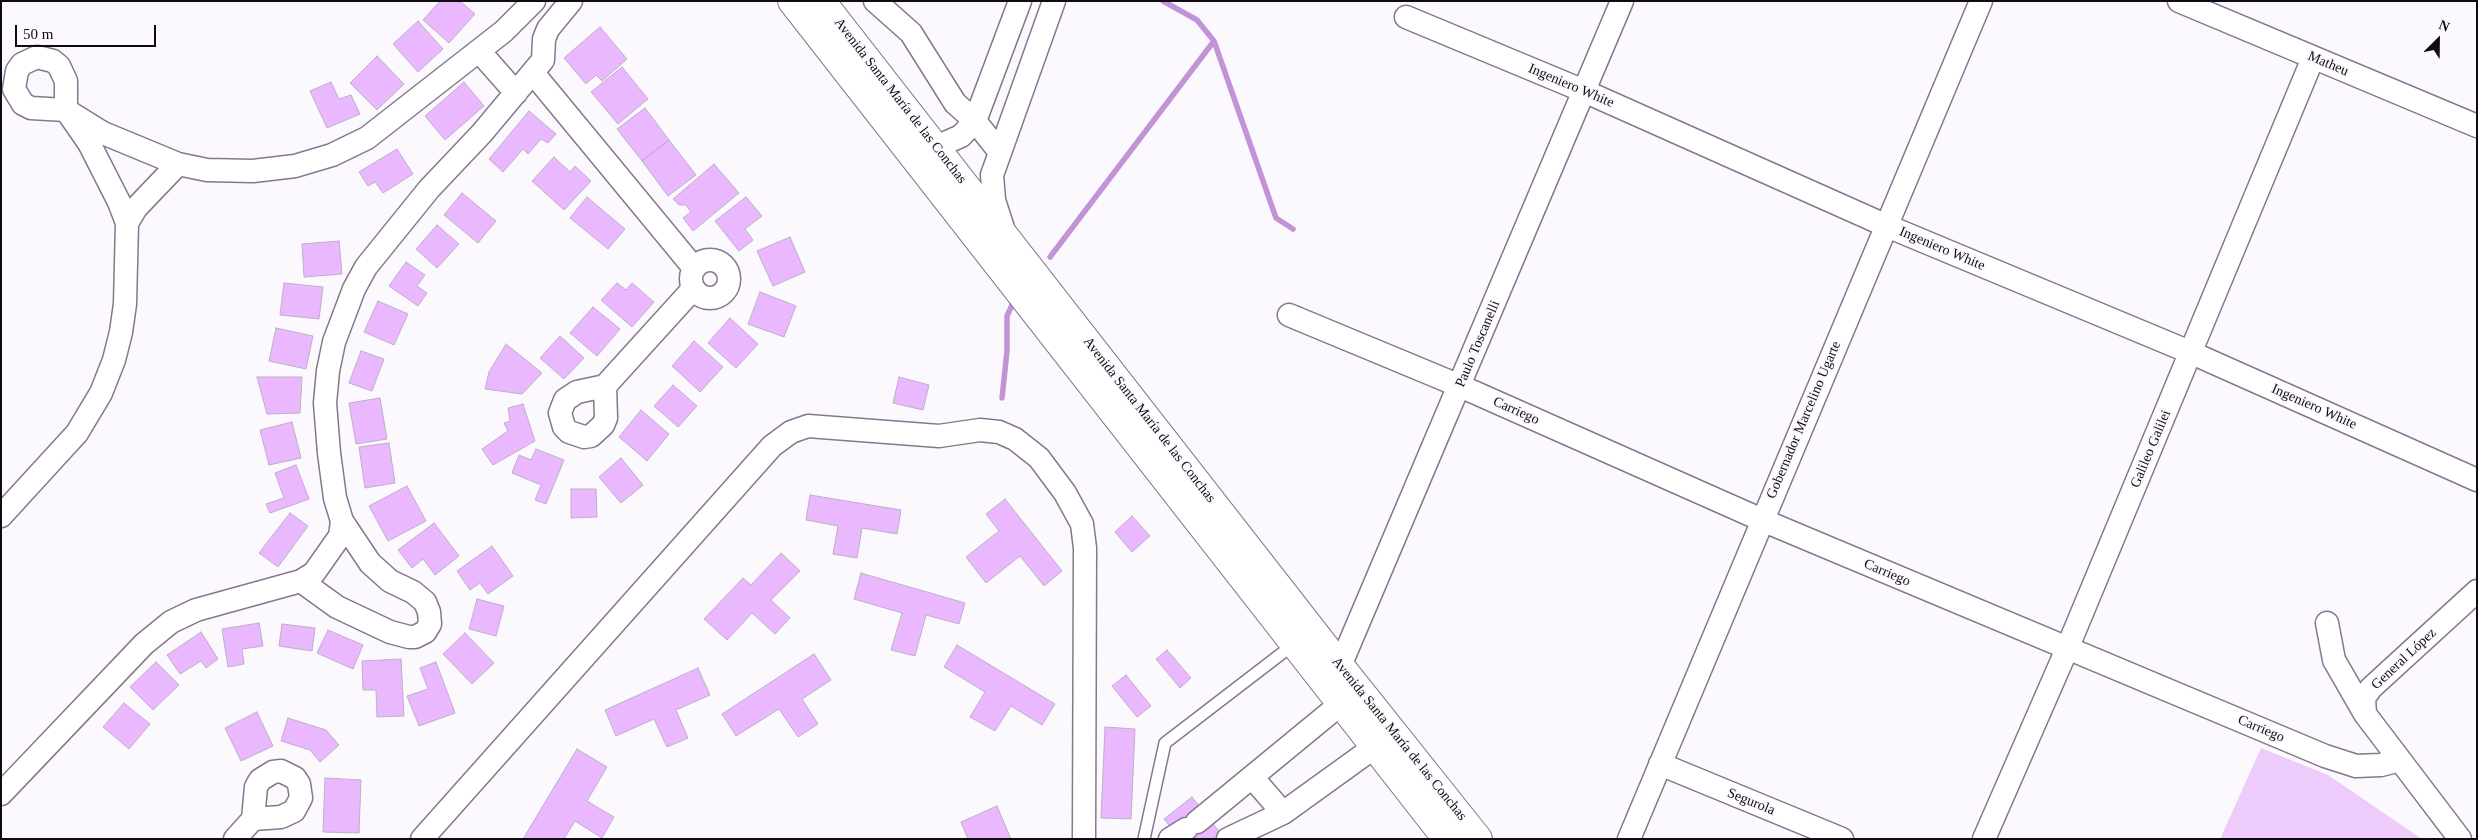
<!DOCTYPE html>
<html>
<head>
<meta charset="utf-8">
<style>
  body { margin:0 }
  #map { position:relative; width:2478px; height:840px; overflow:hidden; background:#fcf9fe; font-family:"Times New Roman",serif }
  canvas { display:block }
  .frame { position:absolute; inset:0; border:2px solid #100a12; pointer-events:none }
  .north { position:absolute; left:2413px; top:15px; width:50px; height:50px; -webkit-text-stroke:4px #fcf9fe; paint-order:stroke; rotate:23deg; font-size:14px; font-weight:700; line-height:20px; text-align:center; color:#100a12 }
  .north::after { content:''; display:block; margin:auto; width:18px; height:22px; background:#100a12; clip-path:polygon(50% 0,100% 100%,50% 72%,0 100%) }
  .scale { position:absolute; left:15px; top:25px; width:141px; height:22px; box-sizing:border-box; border:2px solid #100a12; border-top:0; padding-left:6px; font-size:15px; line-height:18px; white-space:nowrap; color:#100a12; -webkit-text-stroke:4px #fcf9fe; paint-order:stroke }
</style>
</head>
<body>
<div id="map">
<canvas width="2478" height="840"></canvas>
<div class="frame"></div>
<div class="north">N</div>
<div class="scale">50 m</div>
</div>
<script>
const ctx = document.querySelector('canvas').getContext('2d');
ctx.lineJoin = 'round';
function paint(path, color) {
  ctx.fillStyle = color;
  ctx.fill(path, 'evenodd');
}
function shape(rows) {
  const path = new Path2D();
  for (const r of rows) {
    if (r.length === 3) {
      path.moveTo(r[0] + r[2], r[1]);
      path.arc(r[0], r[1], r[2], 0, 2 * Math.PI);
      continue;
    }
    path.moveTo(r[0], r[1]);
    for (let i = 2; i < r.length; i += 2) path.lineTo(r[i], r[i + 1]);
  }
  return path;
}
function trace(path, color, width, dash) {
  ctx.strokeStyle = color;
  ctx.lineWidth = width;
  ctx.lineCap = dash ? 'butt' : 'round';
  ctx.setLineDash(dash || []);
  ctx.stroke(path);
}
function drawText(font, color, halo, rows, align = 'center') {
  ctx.font = font + ' "Times New Roman",serif';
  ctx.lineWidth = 4;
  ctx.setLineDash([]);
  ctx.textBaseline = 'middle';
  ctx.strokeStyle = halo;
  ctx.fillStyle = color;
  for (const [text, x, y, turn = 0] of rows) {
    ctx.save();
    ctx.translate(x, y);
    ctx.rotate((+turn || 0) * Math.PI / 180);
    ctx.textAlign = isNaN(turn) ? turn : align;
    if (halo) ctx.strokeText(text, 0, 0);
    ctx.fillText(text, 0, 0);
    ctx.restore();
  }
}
const green = shape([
  [2261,748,2328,775,2422,839,2220,839]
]);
const stream = shape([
  [1163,1,1197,20,1214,41],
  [1050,257,1214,41,1276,218,1293,229],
  [1002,398,1007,351,1007,316,1013,303]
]);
const building = shape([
  [440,1,460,1,475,14,449,43,423,20,440,1],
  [418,21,443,49,418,72,393,44,418,21],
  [600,27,627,59,602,81,596,75,586,84,564,58,600,27],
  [377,56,404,84,377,110,350,83,377,56],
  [622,67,648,99,618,124,591,92,622,67],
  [331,82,339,99,351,95,360,114,327,128,310,91,331,82],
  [464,82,484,106,445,140,425,116,464,82],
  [645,108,669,140,642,161,617,129,645,108],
  [529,111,556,134,548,143,541,139,528,154,523,149,503,172,489,159,529,111],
  [669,140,696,175,668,196,642,161,669,140],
  [397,149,413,174,383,193,375,182,368,186,359,172,397,149],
  [554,157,570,172,575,166,591,181,564,210,532,181,554,157],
  [714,164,739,193,693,231,683,218,691,212,686,205,679,205,673,199,714,164],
  [462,193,496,221,478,243,444,215,462,193],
  [587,197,625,229,608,249,570,218,587,197],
  [746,197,762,216,745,229,753,240,739,251,715,221,746,197],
  [437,225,459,244,437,268,416,249,437,225],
  [790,237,805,272,773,286,757,251,790,237],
  [339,241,342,274,304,277,302,244,339,241],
  [406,262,425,275,417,286,427,293,418,306,389,286,406,262],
  [284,283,323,287,319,319,280,315,284,283],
  [617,283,626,290,632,283,654,302,632,327,601,300,617,283],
  [760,292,796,306,784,337,748,324,760,292],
  [378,301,408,314,394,345,364,332,378,301],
  [593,307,620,329,597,356,570,333,593,307],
  [730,318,758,344,736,368,708,343,730,318],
  [276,328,313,336,306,369,269,361,276,328],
  [560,336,584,358,564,379,540,358,560,336],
  [694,341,723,367,700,392,672,366,694,341],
  [506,344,542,373,522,394,485,389,489,372,506,344],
  [361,351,384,359,372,391,349,383,361,351],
  [257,377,302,377,300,413,267,414,257,377],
  [899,377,929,385,923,410,893,403,899,377],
  [673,385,697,406,678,427,654,406,673,385],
  [380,398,387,439,356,444,349,403,380,398],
  [523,404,535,441,493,465,482,449,508,431,504,423,510,421,508,408,523,404],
  [641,410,669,434,647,461,619,437,641,410],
  [292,422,301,458,269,465,260,430,292,422],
  [389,443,395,483,365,488,359,447,389,443],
  [536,449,564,460,546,504,535,500,541,485,512,473,519,455,531,460,536,449],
  [621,458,643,485,621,503,599,477,621,458],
  [296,465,309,499,270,513,266,504,284,498,275,473,296,465],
  [407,486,426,521,388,541,369,506,407,486],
  [571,489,596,489,597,517,571,518,571,489],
  [810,495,901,510,897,534,862,528,857,558,833,554,838,526,806,520,810,495],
  [1005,499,1062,571,1044,586,1020,556,986,583,966,557,999,531,986,514,1005,499],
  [290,513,308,526,278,567,259,553,290,513],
  [1132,516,1150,536,1132,552,1115,532,1132,516],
  [434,523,459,556,435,575,423,559,412,568,398,550,434,523],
  [492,546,513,576,488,594,480,583,470,590,457,571,492,546],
  [781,553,800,571,771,600,790,618,775,634,752,613,727,640,704,619,743,578,751,585,781,553],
  [861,573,965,603,959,624,926,615,915,656,891,650,902,613,854,599,861,573],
  [477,599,504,606,496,636,469,629,477,599],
  [259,623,263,646,242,649,244,664,228,667,222,629,259,623],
  [282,624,315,628,312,651,279,646,282,624],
  [328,630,363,645,353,669,317,653,328,630],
  [201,632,218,659,206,668,201,661,180,674,167,655,201,632],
  [465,633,494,663,472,684,443,654,465,633],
  [957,645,1055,704,1042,725,1011,706,995,731,970,717,985,692,944,667,957,645],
  [1167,650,1191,678,1180,688,1156,659,1167,650],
  [814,654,831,680,802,699,818,724,798,737,779,709,736,736,722,714,814,654],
  [401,659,404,716,377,717,376,690,363,690,362,661,401,659],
  [156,662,179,685,153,710,130,687,156,662],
  [436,662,455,713,419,726,407,696,428,689,420,668,436,662],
  [698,668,710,695,676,710,688,738,667,747,654,719,616,736,605,710,698,668],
  [1126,675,1151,706,1137,717,1112,686,1126,675],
  [124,703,150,724,129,749,103,727,124,703],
  [257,712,273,746,241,761,225,728,257,712],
  [288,718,326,730,339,745,320,762,310,750,281,741,288,718],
  [1105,727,1135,729,1131,819,1101,818,1105,727],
  [577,749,607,767,587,801,614,817,602,838,575,821,564,839,523,839,577,749],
  [325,778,361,780,359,833,323,832,325,778],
  [1192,797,1222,835,1217,839,1193,839,1181,823,1173,830,1164,819,1192,797],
  [997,806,1011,839,968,839,961,822,997,806]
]);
const lane = shape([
  [1144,839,1165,743,1294,644]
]);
const street = shape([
  [875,1,911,33,955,103,975,121,999,151],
  [2179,1,2477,126],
  [1406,17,1584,91,1887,226,2192,353,2477,480],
  [479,51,516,93],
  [533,73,694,268],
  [936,147,961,136,975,121,1020,1],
  [178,164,136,208,127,223,119,202,89,143,66,110,66,81,59,66,53,61,37,57,22,64,17,71,14,89,23,104,31,108,66,110,103,133,178,164,207,170,253,171,295,166,332,155,367,138,504,31,534,1],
  [1003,228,994,200,992,175,1054,1],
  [710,279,19],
  [1289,315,1460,386,1762,520,2325,756,2356,766,2381,765,2400,760,2460,839],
  [605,386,606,418,603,425,591,436,584,437,569,432,564,427,560,413,565,400,577,392,605,386,693,289],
  [1,516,77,433,101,393,114,360,121,332,125,304,127,223],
  [301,581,337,607,390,632,409,637,415,637,425,632,430,624,429,612,425,602,413,592,390,581,370,563,342,521,335,498,329,453,325,403,328,371,334,342,354,289,366,267,429,189,482,133,543,60,544,39,548,29,571,1],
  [2327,623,2334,660,2365,714],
  [1329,676,1340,666,1622,1],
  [2400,760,2365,714,2364,698,2371,688,2477,591],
  [1660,764,1842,839],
  [1252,777,1283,813],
  [1,794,144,644,171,622,196,610,301,581,314,573,340,536,342,521],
  [1197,822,1354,693],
  [235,839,253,819,256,787,260,780,273,772,281,771,295,778,299,784,301,798,294,811,281,817,253,819],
  [422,839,772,446,791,432,808,426,939,436,980,430,999,432,1015,439,1039,458,1065,493,1082,524,1085,548,1084,839],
  [1170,839,1186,829],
  [1228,839,1283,813,1387,738],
  [1629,839,1981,1],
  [1984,839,2067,649,2313,58]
]);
const secondary = shape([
  [792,1,1447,839],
  [821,1,1340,666,1478,839]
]);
const streetNames = [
  ["Matheu",2328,64,23],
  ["Ingeniero White",1571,86,23],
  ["Avenida Santa María de las Conchas",900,101,52],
  ["Ingeniero White",1942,249,23],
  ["Paulo Toscanelli",1478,344,-67],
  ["Ingeniero White",2314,407,24],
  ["Carriego",1516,411,24],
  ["Avenida Santa María de las Conchas",1149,420,52],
  ["Gobernador Marcelino Ugarte",1804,420,-67],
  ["Galileo Galilei",2151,449,-67],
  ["Carriego",1887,573,23],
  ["General López",2404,659,-43],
  ["Carriego",2261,729,23],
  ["Avenida Santa María de las Conchas",1399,739,51],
  ["Segurola",1751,802,22]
];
paint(green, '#edcbfb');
trace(stream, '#c293d6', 5.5);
paint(building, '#e9b8fe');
trace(building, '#beaec6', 1);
trace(lane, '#86778d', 14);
trace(street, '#86778d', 25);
trace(secondary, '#86778d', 30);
trace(lane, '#fff', 11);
trace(street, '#fff', 22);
trace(secondary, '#fff', 28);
drawText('14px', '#100a12', '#fcf9fe', streetNames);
</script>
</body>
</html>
